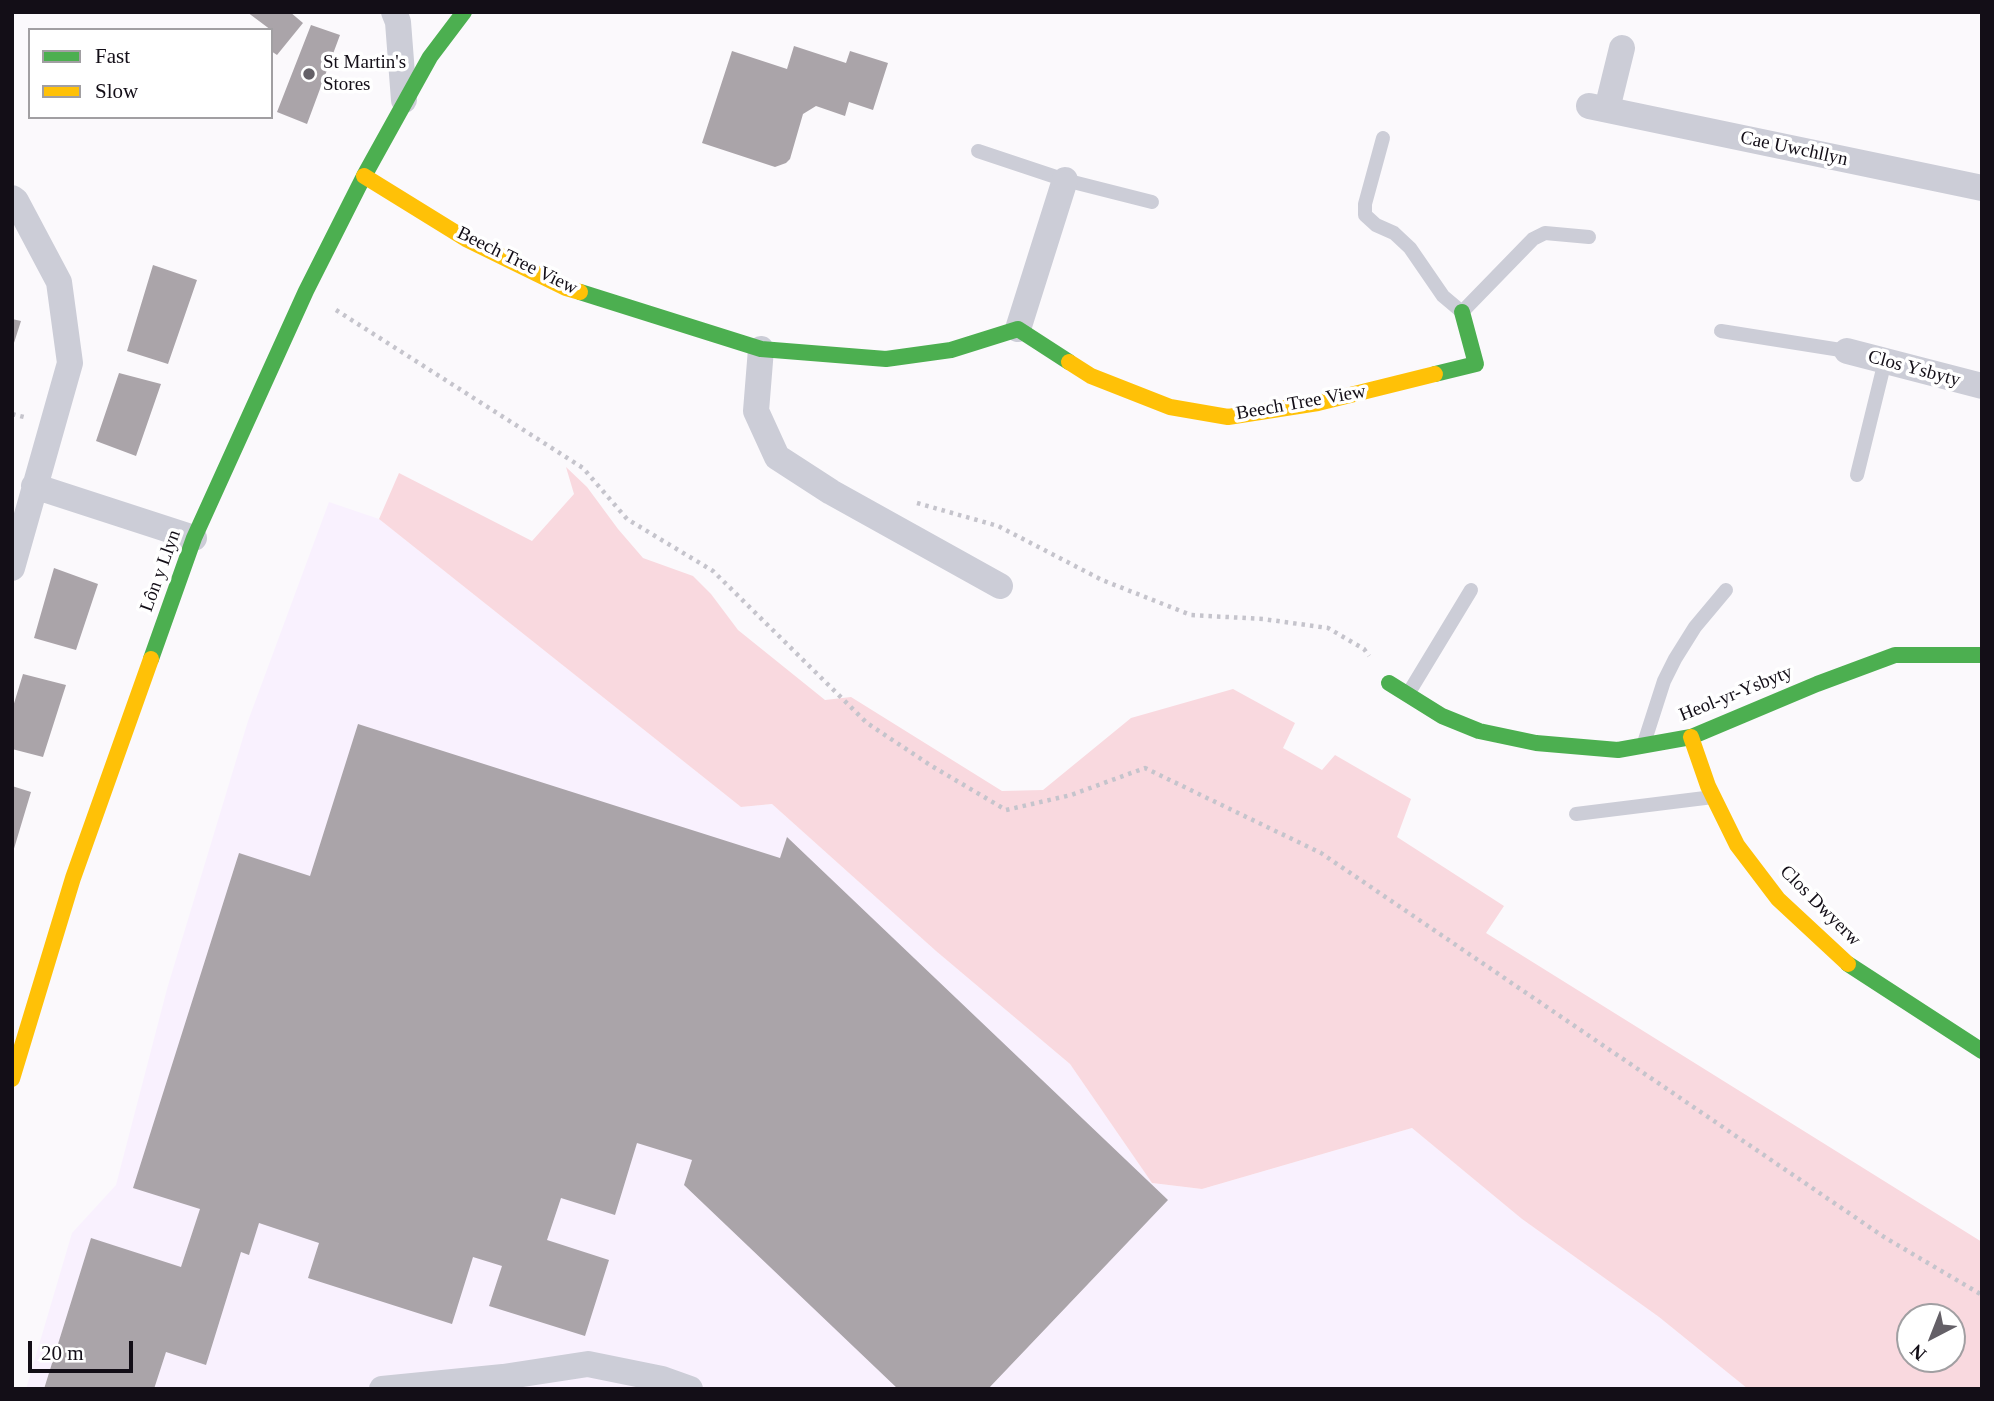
<!DOCTYPE html>
<html>
<head>
<meta charset="utf-8">
<style>
  body { margin:0 }
  #map { position:relative; width:1994px; height:1401px; overflow:hidden; background:#fbf9fc; font-family:Georgia,serif }
  canvas { display:block }
  .frame { position:absolute; inset:0; border:14px solid #130e17; pointer-events:none }
  .legend { position:absolute; left:28px; top:28px; width:245px; height:91px; box-sizing:border-box; background:#fff; border:2px solid #a19fa2; margin:0; padding:9px 12px; list-style:none; font-size:21px; color:#130e17 }
  .legend li { display:flex; align-items:center; gap:14px; height:35px }
  .legend b { width:35px; border:2px solid #a19fa2 }
  .north { position:absolute; left:1896px; top:1303px; width:70px; height:70px; box-sizing:border-box; background:#fff; border:2px solid #a19fa2; border-radius:50%; rotate:222deg; font-size:19px; font-weight:700; line-height:28px; text-align:center; color:#130e17 }
  .north::after { content:''; display:block; margin:auto; width:24px; height:32px; background:#646067; clip-path:polygon(50% 0,100% 100%,50% 72%,0 100%) }
  .scale { position:absolute; left:28px; top:1341px; width:105px; height:32px; box-sizing:border-box; border:4px solid #130e17; border-top:0; padding-left:9px; font-size:21px; line-height:24px; white-space:nowrap; color:#130e17; -webkit-text-stroke:5px #fff; paint-order:stroke }
</style>
</head>
<body>
<div id="map">
<canvas width="1994" height="1401"></canvas>
<div class="frame"></div>
<ul class="legend">
<li><b style="height:9px;background:#4caf50"></b>Fast</li>
<li><b style="height:9px;background:#ffc107"></b>Slow</li>
</ul>
<div class="north">N</div>
<div class="scale">20 m</div>
</div>
<script>
const ctx = document.querySelector('canvas').getContext('2d');
ctx.lineJoin = 'round';
function paint(path, color) {
  ctx.fillStyle = color;
  ctx.fill(path, 'evenodd');
}
function shape(rows) {
  const path = new Path2D();
  for (const r of rows) {
    path.moveTo(r[0], r[1]);
    for (let i = 2; i < r.length; i += 2) path.lineTo(r[i], r[i + 1]);
  }
  return path;
}
function trace(path, color, width, dash) {
  ctx.strokeStyle = color;
  ctx.lineWidth = width;
  ctx.lineCap = dash ? 'butt' : 'round';
  ctx.setLineDash(dash || []);
  ctx.stroke(path);
}
function drawText(font, color, halo, rows, align = 'center') {
  ctx.font = font + ' Georgia,serif';
  ctx.lineWidth = 7;
  ctx.setLineDash([]);
  ctx.textBaseline = 'middle';
  ctx.strokeStyle = halo;
  ctx.fillStyle = color;
  for (const [text, x, y, turn = 0] of rows) {
    ctx.save();
    ctx.translate(x, y);
    ctx.rotate((+turn || 0) * Math.PI / 180);
    ctx.textAlign = isNaN(turn) ? turn : align;
    if (halo) ctx.strokeText(text, 0, 0);
    ctx.fillText(text, 0, 0);
    ctx.restore();
  }
}
const built = shape([
  [329,502,379,519,741,807,772,804,936,951,1070,1064,1152,1183,1202,1189,1412,1128,1522,1219,1659,1317,1748,1389,26,1389,72,1233,116,1185,167,989,248,721]
]);
const green = shape([
  [566,467,587,487,618,529,643,558,693,576,711,594,738,630,825,700,851,697,1002,791,1043,790,1131,718,1233,689,1295,723,1283,748,1322,770,1335,755,1411,799,1397,837,1504,906,1486,933,1982,1242,1982,1389,1748,1389,1659,1317,1522,1219,1412,1128,1202,1189,1152,1183,1070,1064,936,951,772,804,741,807,379,519,399,473,532,541,574,494],
  [1910,1317,1952,1317,1952,1359,1910,1359]
]);
const building = shape([
  [247,12,290,12,303,23,277,55,271,51,271,30],
  [311,25,340,35,307,124,277,112],
  [794,46,846,63,850,51,888,63,873,110,849,102,845,116,816,106,803,114,790,159,786,163,775,167,702,143,732,51,787,69],
  [153,265,197,280,168,364,127,351],
  [12,319,21,321,13,346,12,346],
  [119,373,161,384,136,456,96,441],
  [54,568,98,584,76,650,34,638],
  [23,674,66,685,43,757,12,749,12,710],
  [358,724,780,858,787,837,1168,1200,988,1389,898,1389,684,1185,692,1160,637,1143,615,1215,561,1198,547,1240,609,1260,585,1336,489,1306,502,1266,473,1257,452,1324,308,1278,319,1243,259,1223,249,1255,241,1252,206,1365,166,1352,154,1389,44,1389,91,1238,181,1267,200,1209,133,1188,239,853,310,876],
  [12,786,31,792,13,852,12,852]
]);
const path = shape([
  [336,310,583,468,627,519,713,571,867,723,930,765,1006,810,1071,795,1145,768,1321,853,1884,1237,1982,1295],
  [12,414,24,417],
  [917,503,998,526,1102,580,1191,615,1263,619,1328,628,1364,649,1369,656]
]);
const lane = shape([
  [1383,138,1365,204,1365,215,1376,225,1394,233,1410,248,1443,296,1462,312,1533,239,1545,233,1589,237],
  [978,151,1065,180,1152,202],
  [1721,331,1847,351],
  [1857,475,1885,361],
  [1408,694,1471,590],
  [1645,740,1664,681,1675,659,1695,627,1726,590],
  [1576,814,1713,797]
]);
const street = shape([
  [394,12,398,22,404,100],
  [1589,106,1982,188],
  [1607,109,1622,48],
  [12,198,16,201,59,282,70,363,12,568],
  [1018,329,1065,180],
  [761,349,756,411,777,457,831,492,1000,586],
  [1847,351,1982,386],
  [34,486,194,538],
  [382,1389,503,1377,588,1364,662,1379,690,1389]
]);
const fast = shape([
  [580,292,761,349,886,359,951,350,1018,329,1069,362],
  [1435,374,1476,364,1462,312],
  [151,659,194,538,306,291,364,176,430,57,464,12],
  [1389,683,1442,716,1479,731,1536,743,1618,750,1691,737,1817,684,1895,655,1982,655],
  [1848,964,1982,1051]
]);
const slow = shape([
  [364,176,466,239,566,288,580,292],
  [1069,362,1091,376,1170,407,1228,417,1318,403,1435,374],
  [1691,737,1708,786,1737,845,1778,899,1848,964],
  [12,1079,73,878,151,659]
]);
const markers = [
  [309,74,7,"#646067"]
];
const poiNames = [
  ["St Martin's",323,63],
  ["Stores",323,85]
];
const streetNames = [
  ["Cae Uwchllyn",1794,149,12],
  ["Beech Tree View",517,261,26],
  ["Clos Ysbyty",1914,369,15],
  ["Beech Tree View",1301,403,-10],
  ["Lôn y Llyn",161,571,-70],
  ["Heol-yr-Ysbyty",1736,694,-22],
  ["Clos Dwyerw",1820,906,45]
];
paint(built, '#f9f1fe');
paint(green, '#f9d9df');
paint(building, '#aaa4a9');
trace(path, '#c5c4cc', 4.5, [3.5, 5]);
trace(lane, '#cccdd7', 14);
trace(street, '#cccdd7', 26);
trace(fast, '#4caf50', 16);
trace(slow, '#ffc107', 16);
for (const [x, y, r, color] of markers) {
  const dot = new Path2D();
  dot.arc(x, y, r, 0, 2 * Math.PI);
  ctx.fillStyle = color;
  ctx.fill(dot);
  trace(dot, '#fff', 2.5);
}
drawText('19px', '#130e17', '#fff', poiNames, 'left');
drawText('19px', '#130e17', '#fff', streetNames);
</script>
</body>
</html>
